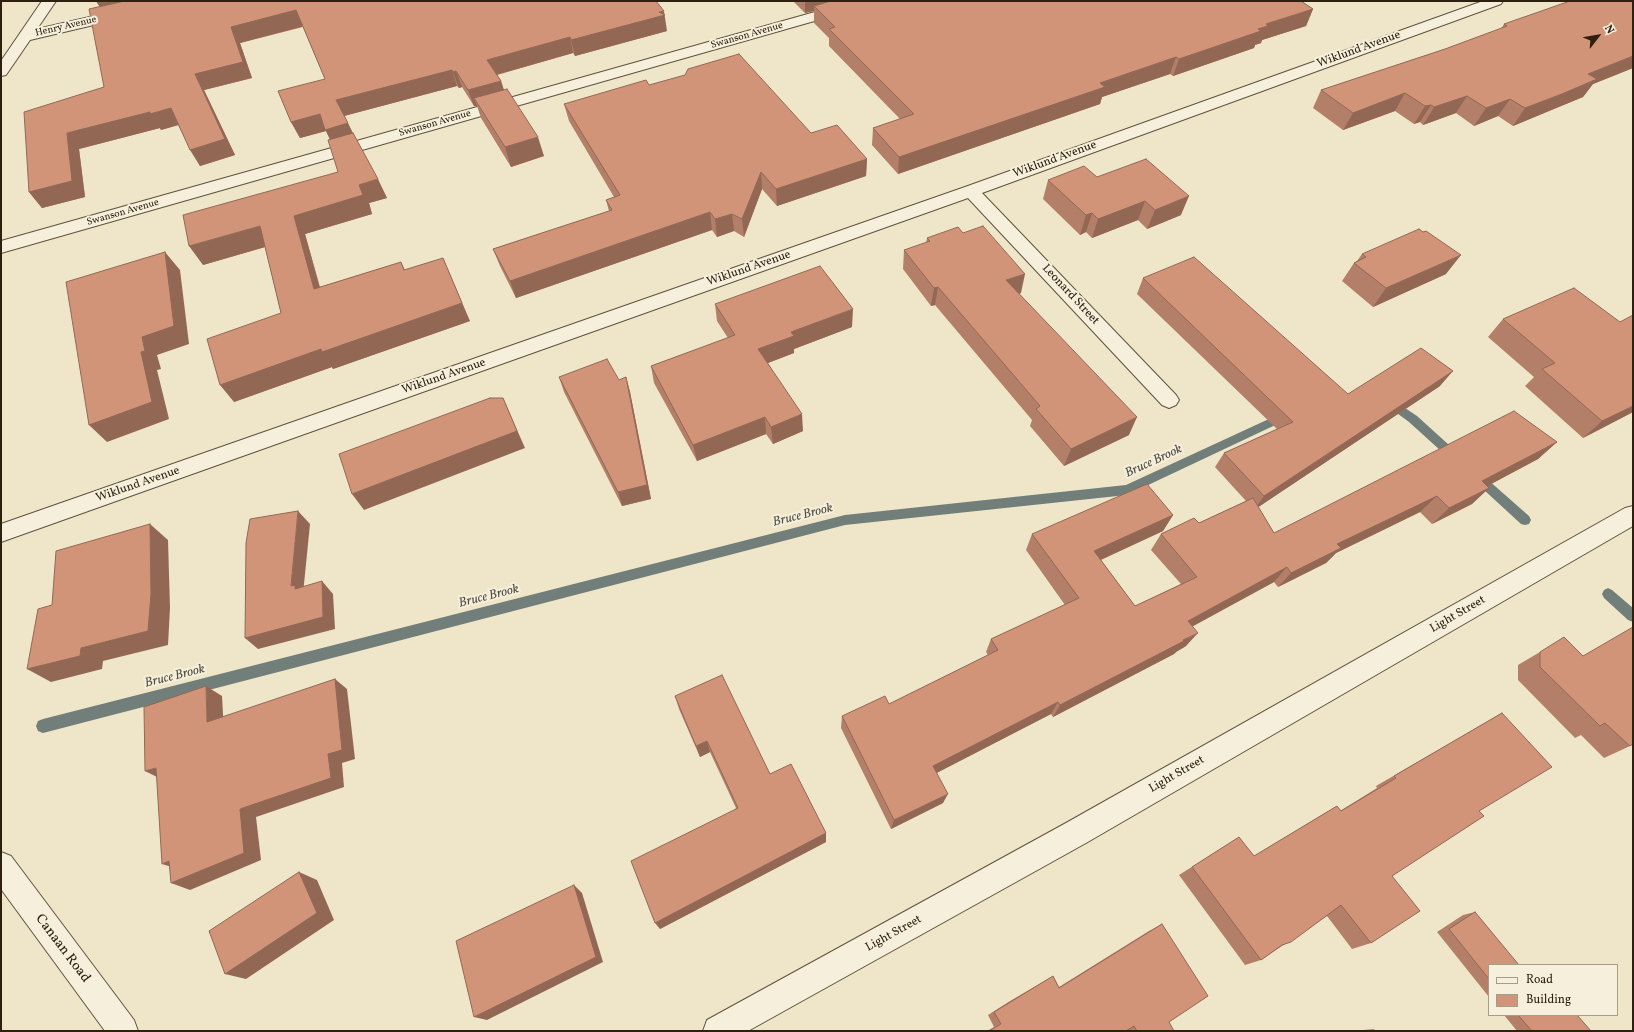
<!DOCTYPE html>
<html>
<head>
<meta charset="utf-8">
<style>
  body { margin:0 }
  #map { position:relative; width:1634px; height:1032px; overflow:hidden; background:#efe6c9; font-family:Vollkorn,serif }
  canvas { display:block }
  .frame { position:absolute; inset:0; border:2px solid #2e200e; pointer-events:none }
  .legend { position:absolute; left:1488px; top:964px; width:130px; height:52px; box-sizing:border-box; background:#f5efdc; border:1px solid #a59c8a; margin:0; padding:5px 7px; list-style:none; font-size:12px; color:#2e200e }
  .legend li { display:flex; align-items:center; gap:8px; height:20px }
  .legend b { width:20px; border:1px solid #a59c8a }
  .north { position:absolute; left:1578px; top:16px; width:40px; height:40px; -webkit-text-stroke:3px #f5efdc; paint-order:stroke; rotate:59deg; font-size:11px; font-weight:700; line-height:16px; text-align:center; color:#2e200e }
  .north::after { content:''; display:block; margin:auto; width:14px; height:18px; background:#2e200e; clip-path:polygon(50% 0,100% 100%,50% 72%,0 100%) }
</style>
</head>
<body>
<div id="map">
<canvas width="1634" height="1032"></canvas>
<div class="frame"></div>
<ul class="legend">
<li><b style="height:5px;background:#f5efdc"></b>Road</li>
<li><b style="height:11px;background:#d19479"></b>Building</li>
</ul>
<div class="north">N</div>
</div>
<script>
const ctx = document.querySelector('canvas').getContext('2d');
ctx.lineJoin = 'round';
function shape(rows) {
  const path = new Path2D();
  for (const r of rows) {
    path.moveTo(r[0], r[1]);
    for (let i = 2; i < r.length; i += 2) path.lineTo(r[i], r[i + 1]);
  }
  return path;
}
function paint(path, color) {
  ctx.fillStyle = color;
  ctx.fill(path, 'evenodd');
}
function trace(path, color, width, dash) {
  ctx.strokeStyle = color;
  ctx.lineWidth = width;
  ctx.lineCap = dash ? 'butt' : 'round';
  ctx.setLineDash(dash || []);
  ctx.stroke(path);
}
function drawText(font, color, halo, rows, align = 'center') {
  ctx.font = font + ' Vollkorn,serif';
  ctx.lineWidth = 4;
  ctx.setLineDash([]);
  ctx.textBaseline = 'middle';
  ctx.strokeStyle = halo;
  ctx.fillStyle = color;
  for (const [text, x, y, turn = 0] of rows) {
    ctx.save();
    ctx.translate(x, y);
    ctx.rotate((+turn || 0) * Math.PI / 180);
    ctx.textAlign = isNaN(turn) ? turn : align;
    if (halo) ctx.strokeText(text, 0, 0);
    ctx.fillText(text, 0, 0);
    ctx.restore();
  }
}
const stream = shape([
  [1390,398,1417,416,1459,454,1461,457,1459,460,1451,460,1409,422,1386,405,1384,402,1390,398],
  [1284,412,1288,413,1290,416,1288,419,1127,495,845,525,43,733,38,731,36,726,38,721,43,719,845,515,1126,485,1284,412],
  [1475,470,1479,472,1529,516,1531,520,1529,524,1525,525,1521,524,1471,478,1469,475,1471,472,1475,470],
  [1608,588,1612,590,1633,608,1633,622,1628,620,1604,598,1602,594,1604,590,1608,588]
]);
const minor = shape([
  [42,1,56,1,37,29,160,1,185,1,183,4,30,40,6,75,1,76,1,61,42,1],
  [854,1,876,1,874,4,1,253,1,241,854,1],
  [1483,1,1503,1,1501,4,982,193,1176,395,1179,400,1176,405,1169,408,1162,405,968,198,1,542,1,524,965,187,1483,1],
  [1633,506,1633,526,1086,843,748,1031,703,1031,707,1020,1066,823,1625,508,1633,506],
  [1,852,11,856,134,1020,138,1031,105,1031,1,889,1,852]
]);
const wall = shape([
  [96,1,667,31,575,56,573,53,497,75,501,81,504,90,544,156,511,167,481,118,477,106,474,106,462,87,459,88,457,86,344,116,387,198,369,203,372,214,305,234,320,287,401,262,405,270,470,321,333,369,332,367,234,402,281,313,265,247,203,265,338,172,330,139,326,131,300,138,291,122,325,79,303,27,240,43,252,78,204,90,235,155,200,166,178,125,161,130,160,128,79,149,85,197,42,208,29,192,104,87,100,7],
  [793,1,1301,1,1313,9,1306,26,1262,40,1261,43,1255,45,1254,48,1173,76,1170,74,1102,97,1100,104,898,174,872,145,873,128,900,119,829,46,829,38,814,23,814,11,805,13],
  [1633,1,1633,68,1593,84,1583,97,1549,111,1513,126,1498,116,1474,126,1456,113,1423,125,1420,122,1414,124,1395,111,1343,130,1313,108,1321,90,1445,49,1501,29,1504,24],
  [649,85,811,133,867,159,866,176,777,206,762,189,744,237,734,231,717,237,712,230,516,298,500,266,493,249,609,211,606,200,614,197,569,121,564,104],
  [1097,177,1181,215,1147,229,1138,220,1092,238,1086,232,1080,235,1043,199,1048,180],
  [963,233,1021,293,1019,294,1129,435,1064,466,1030,426,1032,420,935,305,931,306,903,269,904,250,926,243,927,238],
  [1362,254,1446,274,1373,307,1342,281,1354,263,1357,261],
  [1143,278,1348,394,1440,386,1258,507,1274,533,1557,442,1538,459,1487,486,1489,488,1472,504,1432,524,1420,512,1336,553,1326,563,1278,587,1274,582,1192,626,1186,646,1176,652,1174,654,1053,717,1051,714,936,773,943,803,891,829,841,728,842,716,889,704,988,655,986,652,991,639,1065,605,1026,550,1032,534,1173,515,1163,531,1101,560,1135,606,1181,584,1151,550,1161,534,1199,523,1246,501,1215,467,1224,453,1277,429,1137,294],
  [715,304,852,327,794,349,794,353,768,363,803,431,773,444,766,434,697,461,654,383,651,366,728,338,717,321],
  [1503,319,1633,412,1583,438,1525,386,1534,377,1488,337],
  [559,377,619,380,626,377,630,392,651,499,622,506,564,392],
  [1540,652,1630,746,1604,758,1581,735,1575,738,1518,680,1518,665],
  [675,696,770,774,826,833,826,842,660,929,736,808,710,752,700,757,679,709],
  [1502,713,1479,811,1392,876,1371,943,1352,949,1327,916,1261,960,1245,965,1179,875,1225,846,1254,856,1337,806,1340,811,1377,788,1376,786],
  [1475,912,1489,965,1489,997,1437,932,1463,915],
  [1162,924,1169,1022,1174,1031,987,1031,994,1027,988,1015,1010,1001,1053,976,1059,987,1149,931],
  [1504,1015,1577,1015,1591,1031,1517,1031],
  [1374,1029,1375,1031,1362,1031,1363,1030]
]);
const shadedWall = shape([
  [96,1,153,1,103,12],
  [805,1,848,1,814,6,814,11,805,13],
  [1313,9,1306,26,1262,40,1261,43,1255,45,1254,48,1173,76,1179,59,1258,29,1266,24],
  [296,10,304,26,240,43,252,78,204,90,235,155,200,166,190,150,195,74,231,27],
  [664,11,667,31,575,56,571,40],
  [570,37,573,53,492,76,487,60],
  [1633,56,1633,68,1593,84,1583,97,1549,111,1513,126,1525,108,1588,74],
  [1176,57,1170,74,1102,97,1100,104,898,174,899,157,1100,83],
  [452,70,457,86,344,116,336,100],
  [456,71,462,87,459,88,453,72],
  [501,81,506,97,474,98,477,106,474,106,468,90],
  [1405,93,1395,111,1343,130,1353,113],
  [1467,96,1456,113,1423,125,1434,107],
  [1510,99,1498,116,1474,126,1486,108],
  [1431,105,1420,122,1414,124,1425,106],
  [171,108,182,124,161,130,160,128,79,149,85,197,42,208,29,192,67,133,150,112],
  [320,114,348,123,356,140,333,146,326,131,300,138,291,122],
  [538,137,544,156,511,167,505,147],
  [867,159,866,176,777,206,776,189],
  [761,172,762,189,744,237,742,219],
  [378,179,387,198,369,203,372,214,305,234,325,307,314,289,294,216,359,185],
  [1189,196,1181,215,1147,229,1155,210],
  [1145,201,1138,220,1092,238,1098,219],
  [710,212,712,230,516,298,510,281],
  [1092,213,1086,232,1080,235,1086,215],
  [732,214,734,231,717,237,715,219],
  [260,226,272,245,203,265,189,246],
  [165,252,180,270,189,344,157,355,161,369,157,370,169,419,107,442,89,425,141,352,142,337],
  [1461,255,1446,274,1373,307,1386,288],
  [443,258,470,321,333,369,332,367,234,402,220,385],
  [1025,274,1021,293,1002,299,1006,280],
  [938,287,935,305,931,306,934,288],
  [853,309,852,327,794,349,794,353,760,366,758,349,791,332],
  [1453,371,1440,386,1254,510,1264,496],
  [626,377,630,392,651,499,622,506,618,492],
  [503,398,525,448,364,510,352,494],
  [1633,406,1633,412,1583,438,1602,421],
  [802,414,803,431,773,444,771,427],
  [765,417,766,434,697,461,693,445],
  [1137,417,1129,435,1064,466,1071,449],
  [1557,442,1538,459,1465,498,1482,481],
  [1489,488,1472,504,1432,524,1449,508],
  [1437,496,1420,512,1336,553,1326,563,1278,587,1291,573,1337,544],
  [298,511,310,524,303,594,291,586],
  [1173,515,1163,531,1087,566,1094,551],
  [150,524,168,540,170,608,168,645,103,661,102,669,51,682,27,669,81,648],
  [1287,567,1274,582,1177,635,1188,621],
  [322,581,333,594,335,629,258,649,245,638],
  [1198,633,1186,646,1176,652,1174,654,1053,717,1060,705],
  [335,679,347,689,355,759,342,763,344,787,256,817,261,860,190,890,171,883,240,809,328,754],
  [206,686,222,696,224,732,207,722],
  [1058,702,1051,714,929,777,933,766],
  [707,741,710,752,700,757,696,746],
  [156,768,163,780,145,771],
  [948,794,943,803,891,829,894,820],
  [826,833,826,842,660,929,655,923],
  [169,861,181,870,162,864],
  [299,872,317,880,334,920,246,979,225,974],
  [574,885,582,893,603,962,487,1020,474,1017]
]);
const building = shape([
  [125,1,656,1,664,11,659,12,665,15,571,40,570,37,487,60,501,81,468,90,456,71,453,72,452,70,336,100,348,123,325,130,320,114,291,122,278,91,325,79,296,10,231,27,243,62,195,74,225,139,190,150,171,108,150,114,150,112,67,133,72,181,29,192,24,112,104,87,89,9,125,1],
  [831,1,1301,1,1313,9,1266,24,1268,26,1258,29,1261,31,1179,59,1176,57,1100,83,1105,87,899,157,873,128,914,114,829,29,835,27,814,6,831,1],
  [1570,1,1633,1,1633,56,1588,74,1597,79,1562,94,1525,108,1510,99,1486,108,1467,96,1434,107,1431,105,1425,106,1405,93,1353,113,1321,90,1445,49,1507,26,1504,24,1570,1],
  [739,54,811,133,837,125,867,159,776,189,761,172,742,219,732,214,715,219,710,212,510,281,493,249,612,210,606,200,620,195,564,104,646,80,649,85,685,75,688,69,739,54],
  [507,89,538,137,505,147,474,98,507,89],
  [353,133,378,179,359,185,363,195,294,216,314,289,401,262,404,270,443,258,462,303,322,352,321,349,220,385,207,339,281,313,260,226,189,246,183,215,338,172,328,140,353,133],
  [1146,159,1189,196,1155,210,1145,201,1098,219,1092,213,1086,215,1048,180,1084,166,1097,177,1146,159],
  [983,226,1025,274,1006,280,1137,417,1071,449,1036,409,1040,406,938,287,934,288,904,250,930,241,927,238,958,227,963,233,983,226],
  [1419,229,1423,232,1426,231,1461,255,1386,288,1354,263,1366,257,1362,254,1419,229],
  [165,252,174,326,142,337,145,351,141,352,152,402,89,425,66,282,165,252],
  [1194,257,1348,394,1421,348,1453,371,1264,496,1224,453,1293,422,1143,278,1194,257],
  [820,266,853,309,791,332,794,336,758,349,802,414,771,427,765,417,693,445,651,366,735,335,715,304,820,266],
  [1574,288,1620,322,1633,315,1633,406,1602,421,1542,369,1555,363,1503,319,1574,288],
  [607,359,619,380,626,377,647,485,618,492,559,377,607,359],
  [490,398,503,398,517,431,352,494,339,454,490,398],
  [1514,411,1557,442,1482,481,1489,488,1449,508,1437,496,1337,544,1341,548,1291,573,1287,567,1188,621,1198,633,1183,640,1184,641,1060,705,1058,702,933,766,948,794,894,820,842,716,885,696,889,704,998,650,991,639,1079,598,1032,534,1147,484,1173,515,1094,551,1135,606,1197,577,1161,534,1194,518,1199,523,1253,498,1274,533,1514,411],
  [298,511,291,586,295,585,295,589,322,581,323,617,245,638,246,543,250,519,298,511],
  [150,524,151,594,148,631,81,648,80,656,27,669,38,609,52,605,56,551,150,524],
  [1633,627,1633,744,1630,746,1605,723,1600,726,1540,667,1540,652,1564,637,1583,656,1633,627],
  [722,675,770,774,791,764,826,833,655,923,631,861,738,808,707,741,696,746,675,696,722,675],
  [335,679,342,750,328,754,331,778,240,809,244,853,171,883,169,861,162,864,156,768,145,771,144,707,206,686,207,722,335,679],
  [1502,713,1552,767,1479,811,1484,816,1392,876,1420,911,1371,943,1341,905,1291,942,1282,945,1261,960,1192,867,1239,837,1254,856,1337,806,1341,811,1396,778,1394,776,1502,713],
  [299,872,317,913,225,974,209,931,299,872],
  [574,885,596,957,474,1017,456,941,574,885],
  [1475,912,1519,965,1489,965,1489,979,1449,929,1475,912],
  [1162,924,1208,996,1169,1022,1174,1031,1137,1031,1134,1026,1126,1031,989,1031,1001,1024,994,1012,1017,998,1053,976,1059,988,1162,924],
  [1518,1015,1577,1015,1591,1031,1532,1031,1518,1015]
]);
const farStreetnames = [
  ["Henry Avenue",66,27,-13],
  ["Swanson Avenue",747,36,-16],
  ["Swanson Avenue",435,124,-16],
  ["Swanson Avenue",123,213,-16]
];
const streetNames = [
  ["Wiklund Avenue",1359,50,-20],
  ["Wiklund Avenue",1055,160,-20],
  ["Wiklund Avenue",749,269,-19],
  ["Leonard Street",1070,295,47],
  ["Wiklund Avenue",444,377,-19],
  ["Wiklund Avenue",138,485,-19],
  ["Light Street",1458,615,-30],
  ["Light Street",1177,775,-30],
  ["Light Street",894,934,-29]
];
const waterNames = [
  ["Bruce Brook",1154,462,-25],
  ["Bruce Brook",803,516,-14],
  ["Bruce Brook",489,597,-14],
  ["Bruce Brook",175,677,-14]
];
const nearStreetnames = [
  ["Canaan Road",62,949,53]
];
paint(stream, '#717e79');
trace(minor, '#5e523d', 2);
paint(minor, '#f5efdc');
paint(wall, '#b47f68');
paint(shadedWall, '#926855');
paint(building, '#d19479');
trace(building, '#926855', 1);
drawText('10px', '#2e200e', '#f5efdc', farStreetnames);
drawText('12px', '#2e200e', '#f5efdc', streetNames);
drawText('italic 13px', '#504f43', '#f5efdc', waterNames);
drawText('14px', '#2e200e', '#f5efdc', nearStreetnames);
</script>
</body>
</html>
